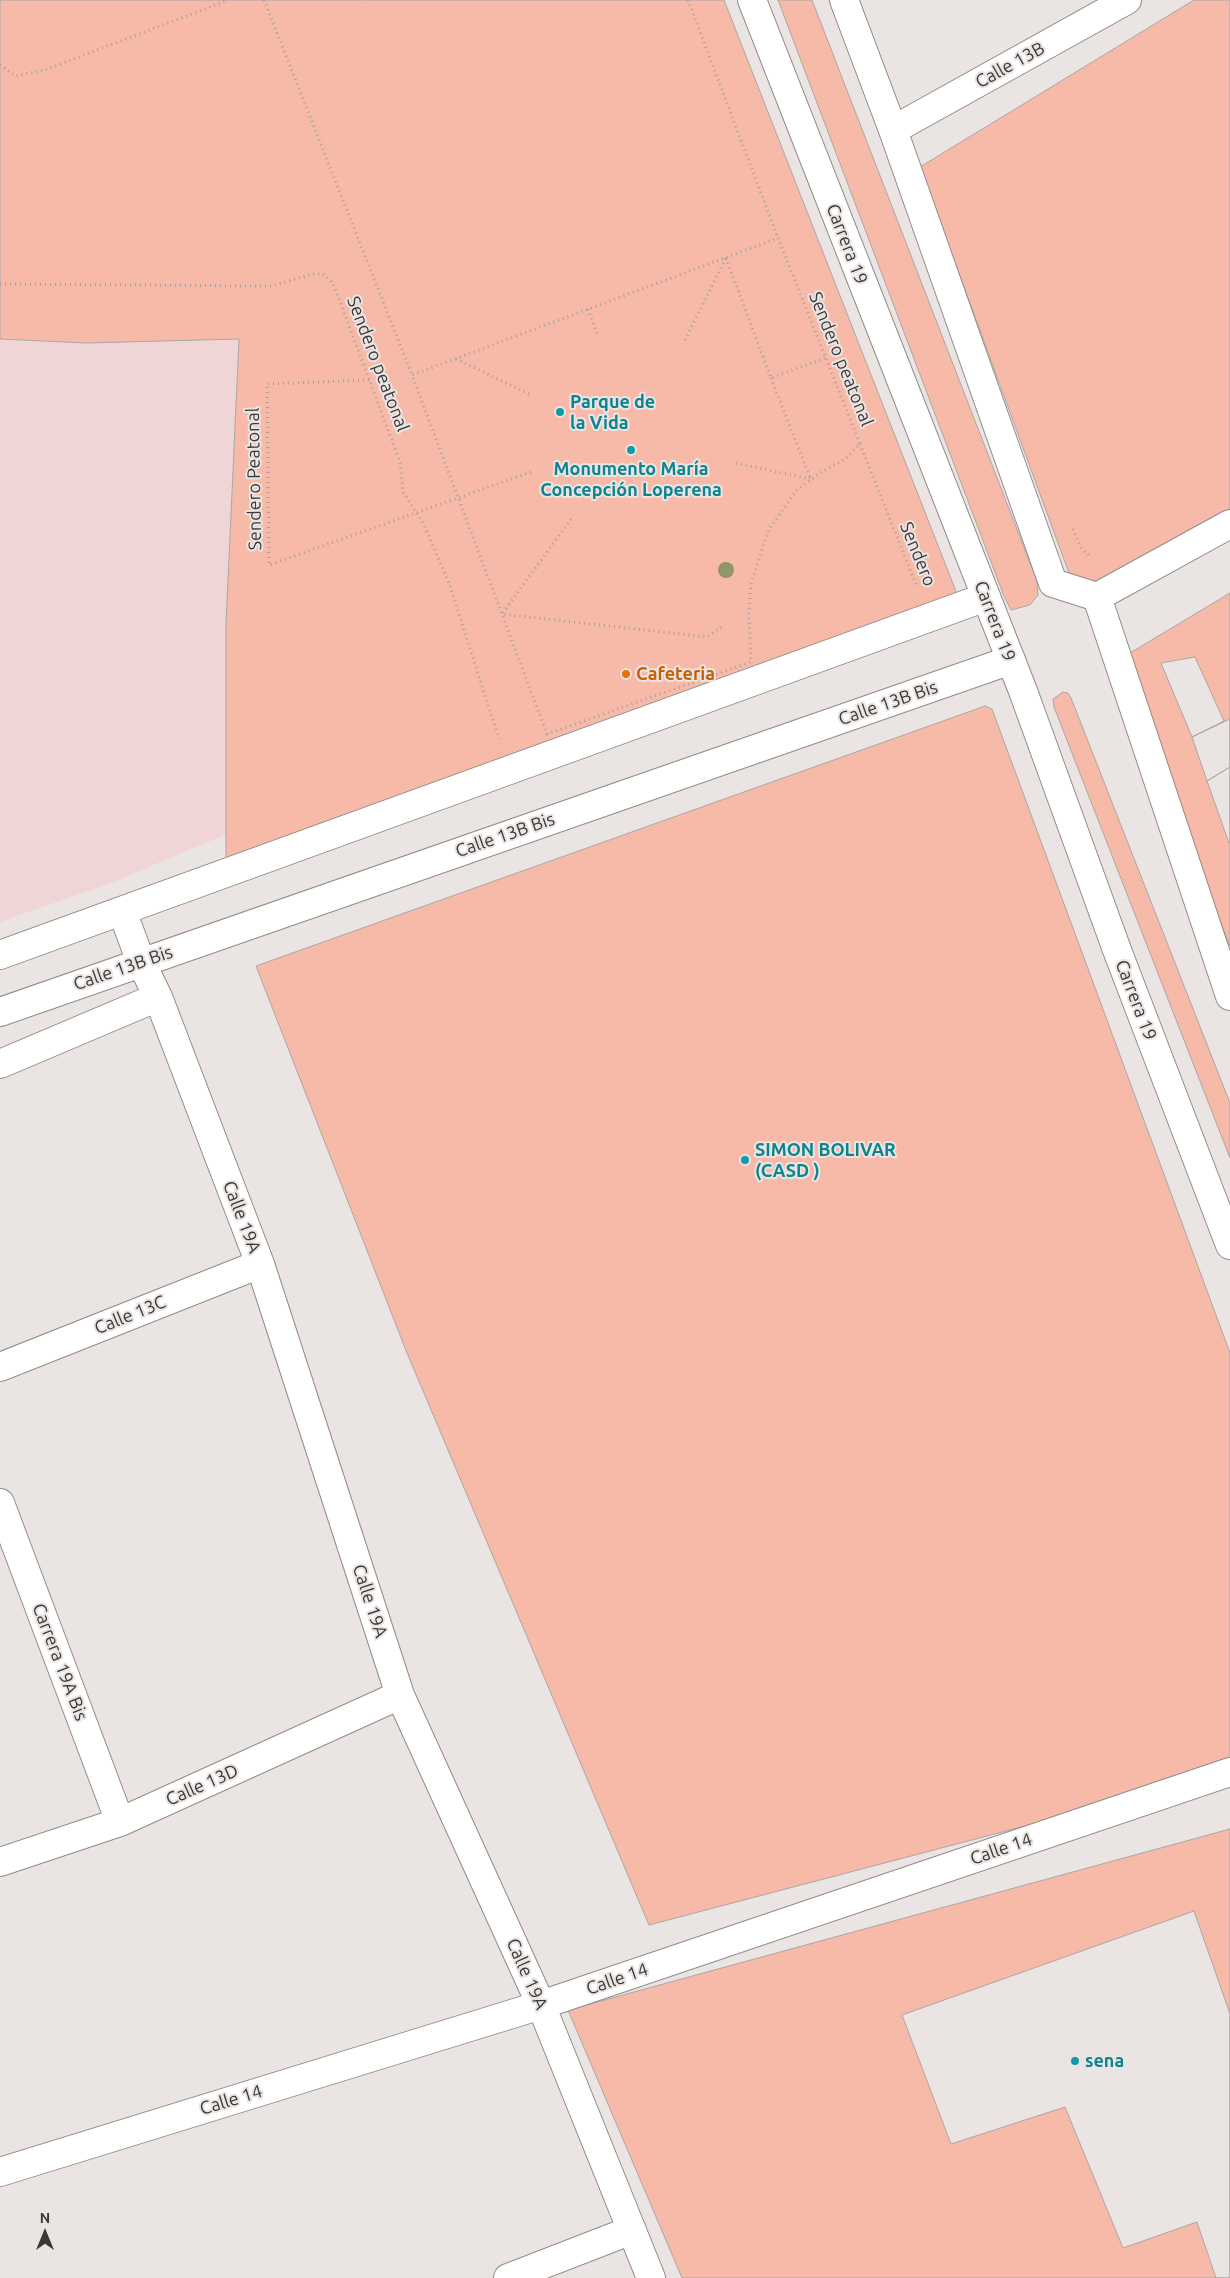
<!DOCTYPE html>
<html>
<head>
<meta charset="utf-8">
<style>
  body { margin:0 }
  #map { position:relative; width:1230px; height:2278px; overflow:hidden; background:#eae5e2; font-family:Ubuntu,sans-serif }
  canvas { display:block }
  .north { position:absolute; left:20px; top:2208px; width:50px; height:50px; -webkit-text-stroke:4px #eae5e2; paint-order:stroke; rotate:0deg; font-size:14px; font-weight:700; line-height:20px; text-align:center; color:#3b3938 }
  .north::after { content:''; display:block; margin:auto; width:18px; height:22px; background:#3b3938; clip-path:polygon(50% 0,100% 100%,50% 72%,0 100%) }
</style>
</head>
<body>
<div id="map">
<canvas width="1230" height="2278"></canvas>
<div class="north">N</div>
</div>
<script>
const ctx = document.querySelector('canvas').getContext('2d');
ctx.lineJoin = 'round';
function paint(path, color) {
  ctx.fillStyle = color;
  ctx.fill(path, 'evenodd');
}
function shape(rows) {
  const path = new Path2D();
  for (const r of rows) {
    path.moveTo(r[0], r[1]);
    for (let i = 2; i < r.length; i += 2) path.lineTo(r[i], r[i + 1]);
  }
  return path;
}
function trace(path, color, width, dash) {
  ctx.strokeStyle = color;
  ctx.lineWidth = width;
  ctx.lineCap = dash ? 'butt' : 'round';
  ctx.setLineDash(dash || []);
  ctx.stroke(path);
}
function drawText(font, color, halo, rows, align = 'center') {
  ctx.font = font + ' Ubuntu,sans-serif';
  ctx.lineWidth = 4;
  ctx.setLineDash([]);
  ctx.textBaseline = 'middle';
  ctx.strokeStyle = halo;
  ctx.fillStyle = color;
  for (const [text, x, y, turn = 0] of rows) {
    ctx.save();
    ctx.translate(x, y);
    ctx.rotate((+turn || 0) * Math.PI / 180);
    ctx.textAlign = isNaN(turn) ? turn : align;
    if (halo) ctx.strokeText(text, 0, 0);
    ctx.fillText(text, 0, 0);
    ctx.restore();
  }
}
const education = shape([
  [0,339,46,341,239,339,226,624,233,780,241,828,111,883,0,922]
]);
const building = shape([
  [0,0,724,0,959,599,226,870,226,624,239,339,86,343,0,339,0,0],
  [778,0,812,0,1037,581,1038,595,1030,605,1011,610,1004,596,778,0],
  [1194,0,1230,0,1230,512,1077,595,920,167,1194,0],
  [1230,593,1230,946,1118,666,1120,659,1230,593],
  [1195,657,1224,721,1192,737,1161,663,1195,657],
  [1063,692,1068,693,1071,698,1230,1103,1230,1158,1054,707,1053,699,1063,692],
  [985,706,992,709,1230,1353,1230,1772,649,1925,407,1353,256,966,985,706],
  [1230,719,1230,767,1207,781,1192,737,1230,719],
  [1230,767,1230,842,1229,843,1207,781,1230,767],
  [1230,1829,1230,2278,682,2278,568,2010,1230,1829],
  [1194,1911,1230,2014,1230,2278,1216,2278,1197,2222,1123,2248,1065,2107,951,2144,902,2015,1194,1911]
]);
const path = shape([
  [264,0,412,375],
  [688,0,778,238],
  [0,65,16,76,45,70,228,0],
  [778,238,860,444,845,459,823,471,797,490,769,529,751,583,749,613,751,662,547,734,412,375,778,238],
  [726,258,771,378,825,358],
  [0,284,272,286,312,274,323,274,333,283,400,462,403,492,423,523,449,583,499,739],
  [588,309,597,334],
  [685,340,726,258],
  [456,359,531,395],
  [771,378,811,480],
  [369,380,267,384,269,565,531,472],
  [860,444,917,587],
  [736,463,810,479],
  [571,519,502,614,707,637,723,626],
  [1073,529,1080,546,1090,557]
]);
const street = shape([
  [893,130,1127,0],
  [1097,597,1230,524],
  [122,911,141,962,158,997,260,1264,400,1695,541,2005,651,2278],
  [0,955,986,597],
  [0,1012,1011,660],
  [0,1064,158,997],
  [0,1367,260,1264],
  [0,1503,120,1822],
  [0,1862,120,1822,400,1695],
  [0,2172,541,2005,1230,1772],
  [508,2278,632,2230]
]);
const highway = shape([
  [752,0,1023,691,1117,950,1230,1245],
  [844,0,893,130,1053,583,1097,597,1230,996]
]);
const trees = [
  [726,570]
];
const markers = [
  [560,412,5,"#0f9aa8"],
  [631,450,5,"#0f9aa8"],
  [626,674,5,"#e8710a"],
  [745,1160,5,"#0f9aa8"],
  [1075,2061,5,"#0f9aa8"]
];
const streetNames = [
  ["Calle 13B",1010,65,-29],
  ["Carrera 19",847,244,69],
  ["Sendero peatonal",841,359,68],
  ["Sendero peatonal",378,364,69],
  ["Sendero Peatonal",254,479,-91],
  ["Sendero",918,554,68],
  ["Carrera 19",995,621,69],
  ["Calle 13B Bis",888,703,-19],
  ["Calle 13B Bis",505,835,-19],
  ["Calle 13B Bis",123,968,-19],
  ["Carrera 19",1136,1000,69],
  ["Calle 19A",242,1217,69],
  ["Calle 13C",130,1315,-22],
  ["Calle 19A",370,1601,72],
  ["Carrera 19A Bis",60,1662,69],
  ["Calle 13D",202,1785,-24],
  ["Calle 14",1001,1849,-19],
  ["Calle 19A",527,1974,66],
  ["Calle 14",617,1979,-19],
  ["Calle 14",231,2100,-17]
];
const cultureNames = [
  ["Parque de",570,402],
  ["la Vida",570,423],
  ["Monumento María",631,469,"center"],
  ["Concepción Loperena",631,490,"center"],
  ["SIMON BOLIVAR",755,1150],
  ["(CASD )",755,1171],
  ["sena",1085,2061]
];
const foodNames = [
  ["Cafeteria",636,674]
];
paint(education, '#f0d5d6');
paint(building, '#f7b9a8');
trace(building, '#aba6a4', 1);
trace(street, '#918c89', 30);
trace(highway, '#918c89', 30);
trace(path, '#a4a09e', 3, [1, 4]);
trace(street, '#fff', 28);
trace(highway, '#fff', 28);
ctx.fillStyle = '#8f9668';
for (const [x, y] of trees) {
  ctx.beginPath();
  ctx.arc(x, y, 8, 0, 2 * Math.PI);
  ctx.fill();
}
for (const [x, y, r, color] of markers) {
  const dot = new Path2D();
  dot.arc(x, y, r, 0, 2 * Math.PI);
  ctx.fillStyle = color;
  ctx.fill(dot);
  trace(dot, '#eae5e2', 2);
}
drawText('18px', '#3b3938', '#eae5e2', streetNames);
drawText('bold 18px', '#0d838f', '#eae5e2', cultureNames, 'left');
drawText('bold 18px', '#c56008', '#eae5e2', foodNames, 'left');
</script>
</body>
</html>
